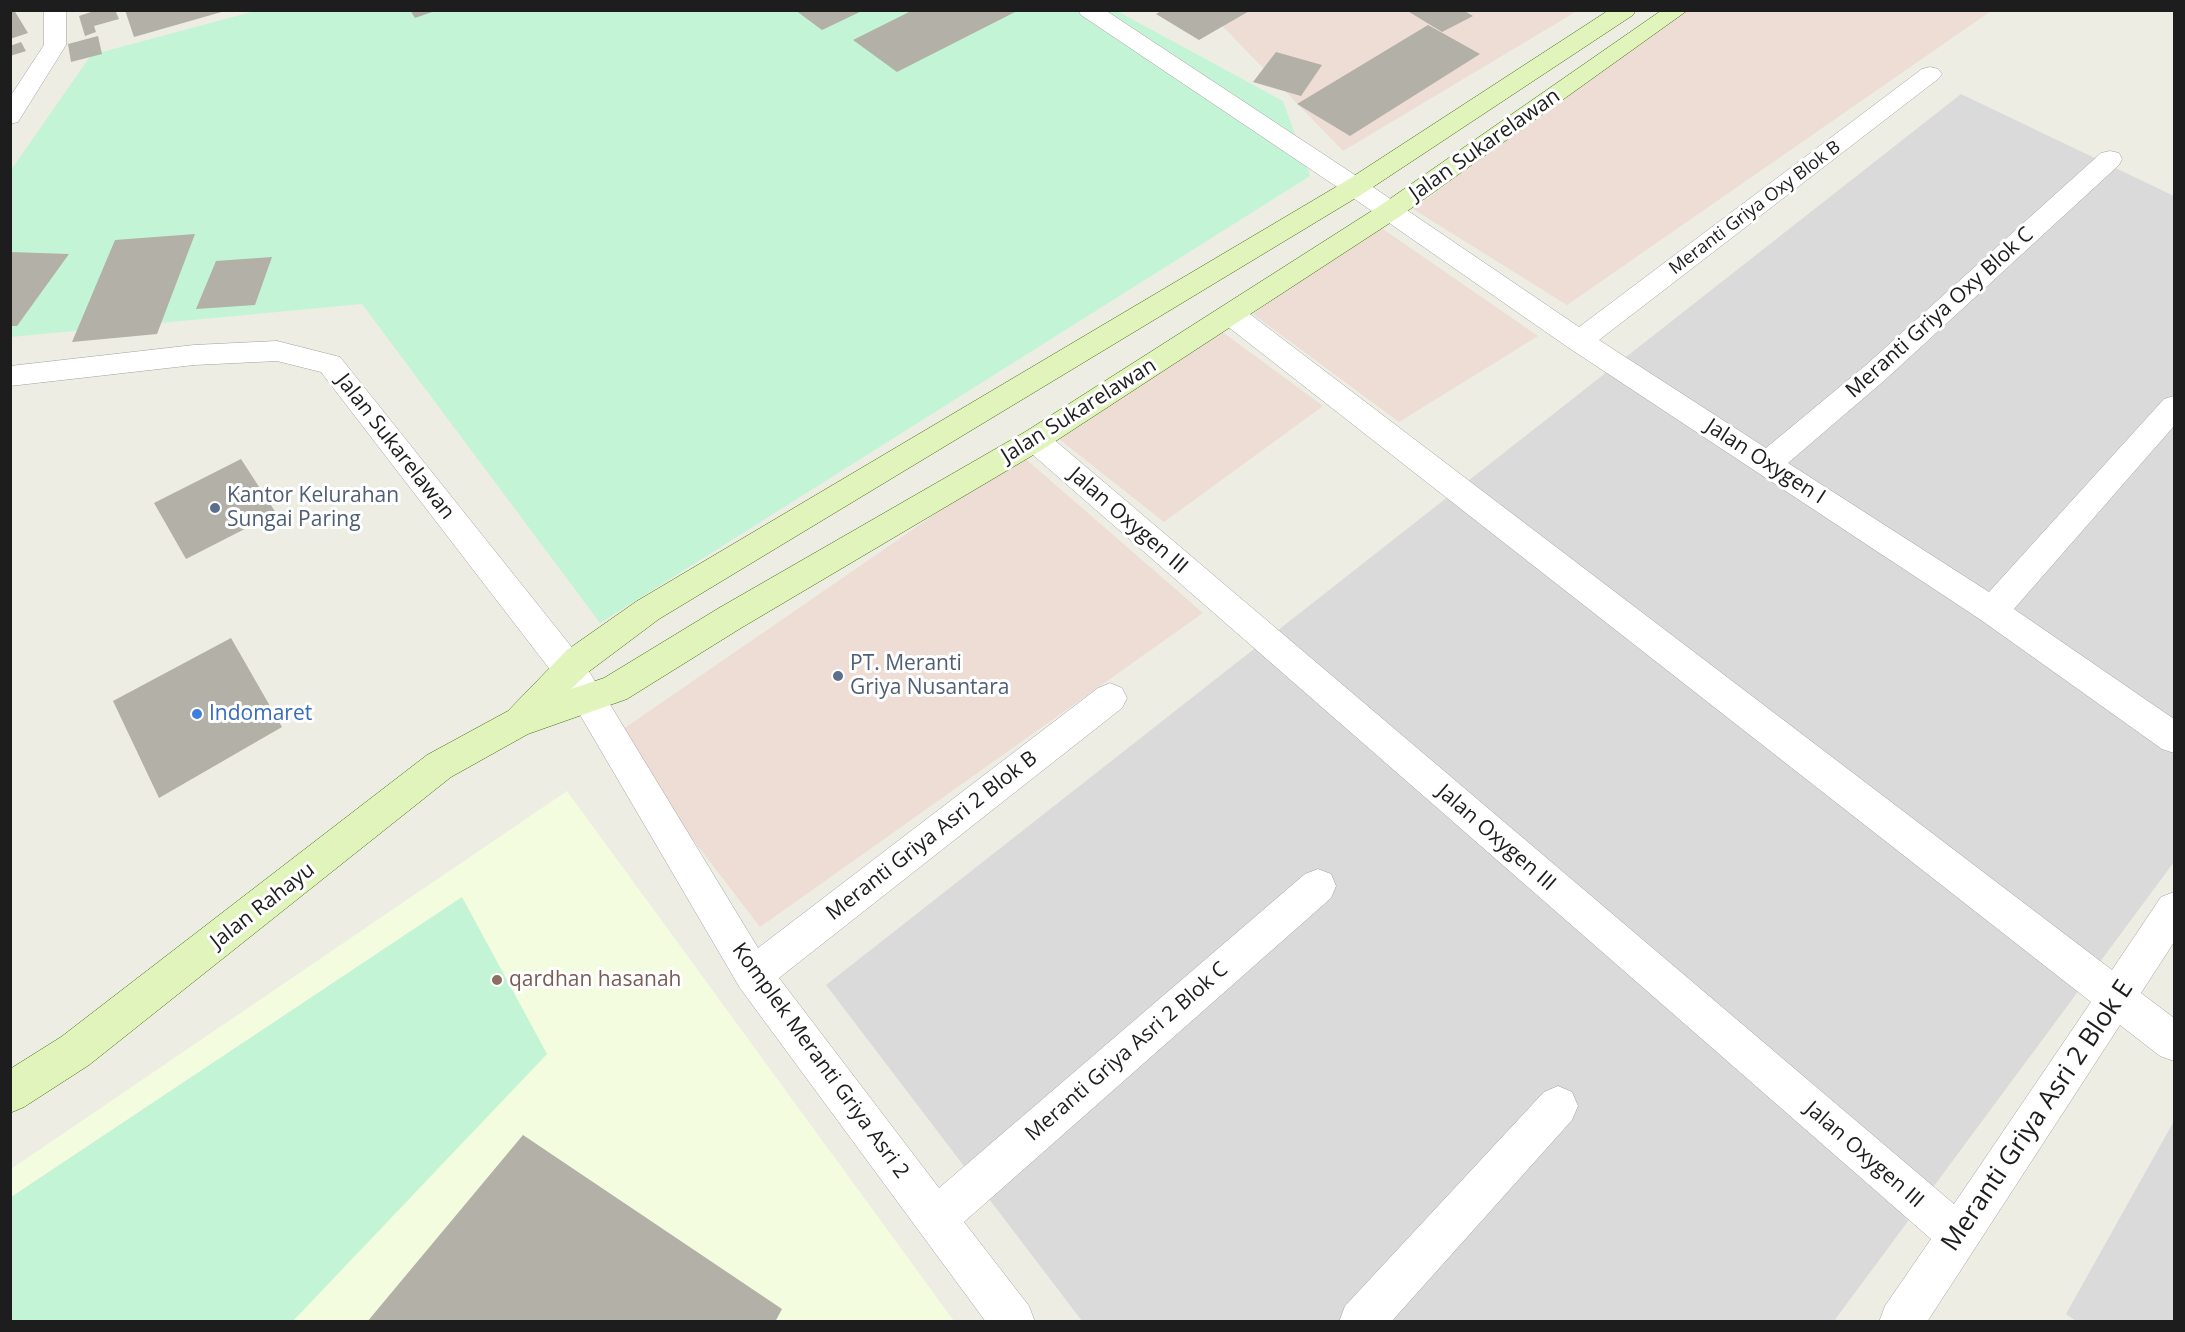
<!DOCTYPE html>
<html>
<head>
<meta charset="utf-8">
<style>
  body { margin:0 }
  #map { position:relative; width:2185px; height:1332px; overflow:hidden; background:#edede4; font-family:"Open Sans",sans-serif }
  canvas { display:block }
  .frame { position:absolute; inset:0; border:12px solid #1d1d1d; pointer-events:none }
</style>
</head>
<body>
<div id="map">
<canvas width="2185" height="1332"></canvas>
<div class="frame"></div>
</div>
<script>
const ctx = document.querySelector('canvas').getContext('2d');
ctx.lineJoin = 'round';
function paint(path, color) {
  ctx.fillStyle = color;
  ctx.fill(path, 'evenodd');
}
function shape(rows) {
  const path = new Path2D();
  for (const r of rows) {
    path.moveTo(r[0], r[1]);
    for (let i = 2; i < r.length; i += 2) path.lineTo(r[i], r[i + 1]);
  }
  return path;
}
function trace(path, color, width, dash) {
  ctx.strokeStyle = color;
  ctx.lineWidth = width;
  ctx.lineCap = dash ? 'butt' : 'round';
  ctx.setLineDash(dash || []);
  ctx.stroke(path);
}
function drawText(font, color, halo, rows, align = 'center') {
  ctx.font = font + ' "Open Sans",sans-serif';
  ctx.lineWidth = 6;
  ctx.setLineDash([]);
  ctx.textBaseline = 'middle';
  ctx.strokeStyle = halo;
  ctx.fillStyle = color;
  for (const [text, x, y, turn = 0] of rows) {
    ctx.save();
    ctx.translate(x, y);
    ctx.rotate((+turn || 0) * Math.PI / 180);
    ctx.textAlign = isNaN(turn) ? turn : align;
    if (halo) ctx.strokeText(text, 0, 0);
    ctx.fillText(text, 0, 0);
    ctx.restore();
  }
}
const residential = shape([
  [1961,94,2174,196,2174,862,1834,1321,1082,1321,826,985],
  [2174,1121,2174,1321,2076,1321,2066,1314]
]);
const commercial = shape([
  [1208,11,1577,11,1343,151],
  [1684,11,1991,11,1567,305,1413,209],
  [1377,225,1538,336,1399,422,1253,314],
  [1217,328,1323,406,1164,522,1059,439],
  [1021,455,1203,613,760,927,691,837,619,732]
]);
const education = shape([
  [567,791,954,1321,11,1322,11,1169]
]);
const park = shape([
  [255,11,1117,11,1283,101,1310,176,600,623,362,304,11,337,11,170,91,55],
  [462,897,547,1054,293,1321,11,1321,11,1197]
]);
const building = shape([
  [10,10,14,10,28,33,10,39],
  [97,10,115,10,119,19,94,26,96,32,85,36,79,16],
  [125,10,225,10,225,11,134,37],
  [410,10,435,10,435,11,415,18],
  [795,10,864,10,822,30],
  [913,10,1019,10,897,72,853,40],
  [1163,10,1251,10,1199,40,1156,14],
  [1406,10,1463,10,1473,16,1442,32],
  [1428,25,1480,54,1350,136,1297,104],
  [98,36,102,54,71,62,68,44],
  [21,42,26,51,10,56,10,46],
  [1276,52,1322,65,1301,96,1253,82],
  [195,234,157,334,72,342,115,240],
  [10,252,69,254,17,326,10,326],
  [272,257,255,305,196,309,216,261],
  [241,459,276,513,186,559,154,503],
  [231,638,282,727,159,798,113,701],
  [523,1135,782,1309,775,1322,367,1322]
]);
const minor = shape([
  [44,10,66,10,66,45,18,122,10,124,10,97,44,45,44,10],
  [1078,10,1105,10,1364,181,1579,327,1922,69,1930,67,1938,69,1942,74,1938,79,1599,340,1766,448,1866,365,2101,153,2110,151,2119,153,2122,159,2119,165,1886,379,1788,463,1989,592,2164,399,2174,396,2174,426,2014,609,2174,719,2174,753,2162,749,1981,620,1569,348,1346,193,1081,15,1078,10],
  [1232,305,1242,308,2112,970,2161,897,2174,892,2174,942,2141,993,2174,1018,2174,1061,2160,1056,2120,1025,1927,1322,1879,1322,1885,1306,1931,1239,1025,448,1020,440,1025,432,1035,429,1045,432,1954,1204,2091,1002,1222,322,1218,315,1222,308,1232,305],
  [588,683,600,688,758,948,1098,688,1110,683,1122,688,1127,698,1122,708,779,978,939,1188,1305,874,1318,869,1331,874,1336,886,1331,898,964,1222,1029,1306,1035,1322,986,1322,740,988,576,708,571,698,576,688,588,683],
  [1558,1086,1572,1092,1578,1106,1572,1120,1391,1322,1339,1322,1345,1306,1544,1092,1558,1086]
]);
const tertiary = shape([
  [277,341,340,357,582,660,605,698,600,708,588,713,576,708,558,680,321,372,277,361,194,365,10,386,10,366,194,345,277,341]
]);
const secondary = shape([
  [1609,10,1636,10,1633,15,1364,193,659,619,591,670,571,689,604,678,719,608,1025,432,1381,205,1662,10,1688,10,1399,217,1045,448,741,628,627,699,528,734,451,777,89,1065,24,1107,10,1113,10,1069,61,1037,427,755,508,711,567,650,637,601,1346,181,1609,10]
]);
const markers = [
  [215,508,6,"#5c6f8a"],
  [838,676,6,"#5c6f8a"],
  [197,714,6,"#3f7fe0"],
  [497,980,6,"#8d6e63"]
];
const farStreetnames = [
  ["Meranti Griya Oxy Blok B",1755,208,-37]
];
const streetNames = [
  ["Jalan Sukarelawan",1485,145,-35],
  ["Meranti Griya Oxy Blok C",1940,313,-42],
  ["Jalan Sukarelawan",1079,411,-32],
  ["Jalan Sukarelawan",395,447,52],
  ["Jalan Oxygen I",1765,462,33],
  ["Jalan Oxygen III",1128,521,41],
  ["Meranti Griya Asri 2 Blok B",932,836,-38],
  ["Jalan Oxygen III",1496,838,41],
  ["Jalan Rahayu",263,906,-38],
  ["Meranti Griya Asri 2 Blok C",1127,1052,-41],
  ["Komplek Meranti Griya Asri 2",820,1061,54],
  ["Jalan Oxygen III",1864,1155,41]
];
const serviceNames = [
  ["Kantor Kelurahan",227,496],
  ["Sungai Paring",227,520],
  ["PT. Meranti",850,664],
  ["Griya Nusantara",850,688]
];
const shopNames = [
  ["Indomaret",209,714]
];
const educationNames = [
  ["qardhan hasanah",509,980]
];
const nearStreetnames = [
  ["Meranti Griya Asri 2 Blok E",2038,1116,-56]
];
paint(residential, '#dbdada');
paint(commercial, '#edddd4');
paint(education, '#f3fcde');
paint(park, '#c4f4d6');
paint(building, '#b2b0a7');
trace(minor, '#a1a1a1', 1);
trace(tertiary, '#a1a1a1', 1);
trace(secondary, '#446a0e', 1);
paint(minor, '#fff');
paint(tertiary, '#fff');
paint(secondary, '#e0f4bb');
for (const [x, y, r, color] of markers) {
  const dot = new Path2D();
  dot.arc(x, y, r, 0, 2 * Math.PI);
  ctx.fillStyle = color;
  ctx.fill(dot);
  trace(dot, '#fff', 2);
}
drawText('18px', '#1d1d1d', '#fff', farStreetnames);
drawText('21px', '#1d1d1d', '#fff', streetNames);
drawText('21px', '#4e5e75', '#fff', serviceNames, 'left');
drawText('21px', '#366cbe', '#fff', shopNames, 'left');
drawText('21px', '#785e54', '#fff', educationNames, 'left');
drawText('26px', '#1d1d1d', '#fff', nearStreetnames);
</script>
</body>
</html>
